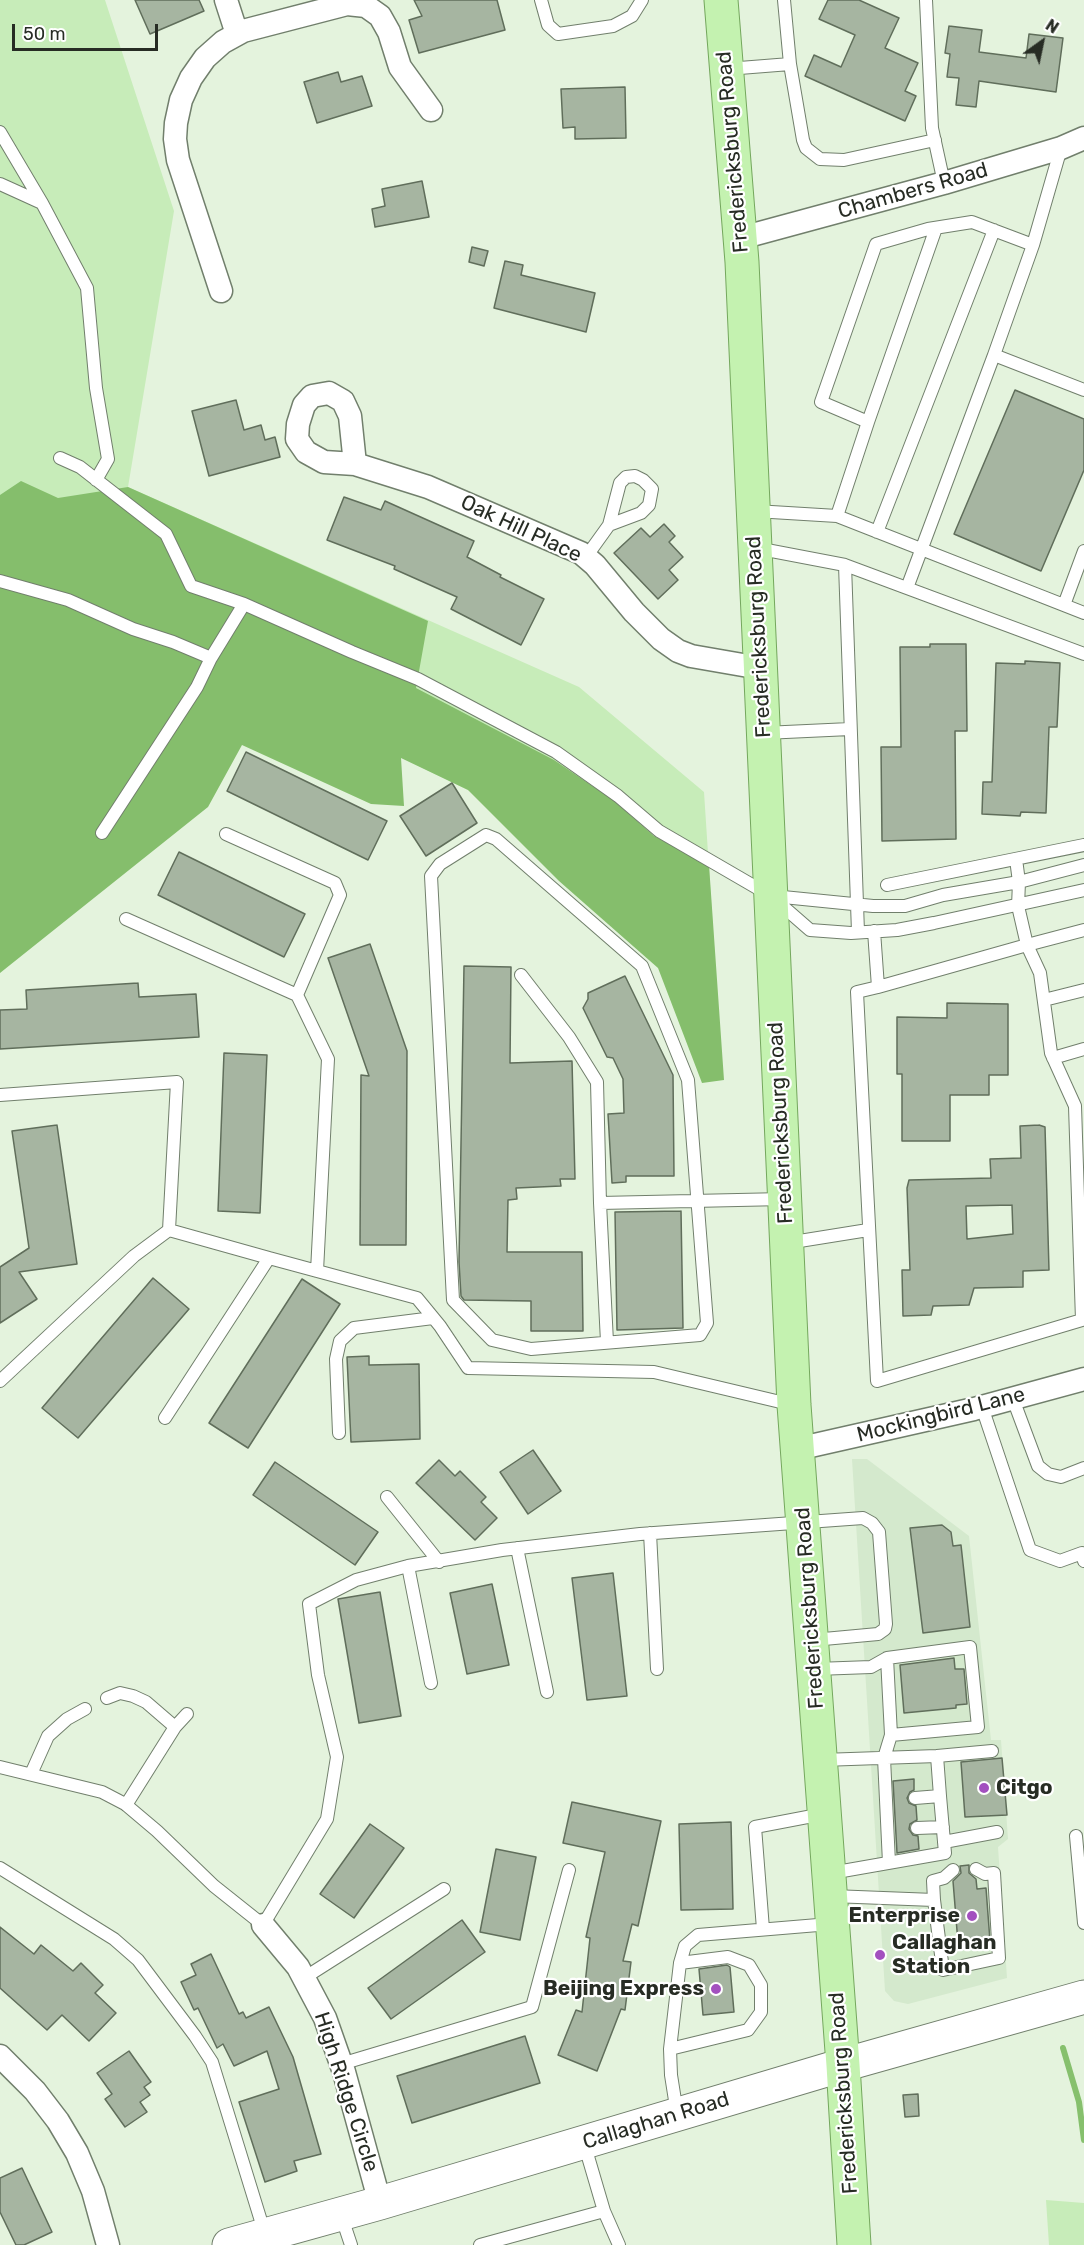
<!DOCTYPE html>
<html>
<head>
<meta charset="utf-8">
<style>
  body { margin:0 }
  #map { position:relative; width:1084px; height:2245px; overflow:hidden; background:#e4f3dd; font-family:Rubik,sans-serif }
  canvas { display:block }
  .north { position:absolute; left:1012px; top:12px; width:60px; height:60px; -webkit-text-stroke:4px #fff; paint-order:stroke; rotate:33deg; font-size:16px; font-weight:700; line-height:24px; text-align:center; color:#272c24 }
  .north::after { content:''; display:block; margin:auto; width:21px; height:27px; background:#272c24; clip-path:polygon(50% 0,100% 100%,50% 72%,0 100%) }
  .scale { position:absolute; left:12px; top:24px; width:146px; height:27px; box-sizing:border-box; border:3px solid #272c24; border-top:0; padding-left:8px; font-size:18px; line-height:21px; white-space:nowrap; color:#272c24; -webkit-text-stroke:4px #fff; paint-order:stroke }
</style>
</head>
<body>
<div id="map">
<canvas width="1084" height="2245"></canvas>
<div class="north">N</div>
<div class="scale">50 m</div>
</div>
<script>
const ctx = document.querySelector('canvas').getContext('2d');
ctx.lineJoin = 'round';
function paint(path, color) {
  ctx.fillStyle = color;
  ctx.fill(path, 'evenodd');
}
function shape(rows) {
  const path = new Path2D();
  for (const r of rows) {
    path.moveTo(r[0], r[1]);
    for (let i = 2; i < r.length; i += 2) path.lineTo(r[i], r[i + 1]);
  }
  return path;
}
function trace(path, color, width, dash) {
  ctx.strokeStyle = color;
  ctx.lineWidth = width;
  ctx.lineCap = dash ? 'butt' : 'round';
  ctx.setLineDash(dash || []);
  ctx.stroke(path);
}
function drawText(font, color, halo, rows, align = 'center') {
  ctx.font = font + ' Rubik,sans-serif';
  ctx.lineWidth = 4.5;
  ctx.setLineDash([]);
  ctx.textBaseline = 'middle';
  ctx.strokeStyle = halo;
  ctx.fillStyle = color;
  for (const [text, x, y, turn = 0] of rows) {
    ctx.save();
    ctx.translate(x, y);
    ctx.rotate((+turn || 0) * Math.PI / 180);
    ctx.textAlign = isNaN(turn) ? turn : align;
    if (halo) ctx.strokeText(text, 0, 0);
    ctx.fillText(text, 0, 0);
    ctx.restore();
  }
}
const built = shape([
  [852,1459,867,1459,969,1536,991,1740,1001,1740,1008,1839,998,1847,1007,1978,908,2004,894,2001,885,1991]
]);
const green = shape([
  [0,0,105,0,174,211,128,487,579,687,704,792,715,960,569,839,336,726,0,546],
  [1046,2200,1084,2203,1084,2245,1049,2245]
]);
const forest = shape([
  [21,481,58,498,128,487,428,621,416,688,554,760,613,800,654,836,709,865,724,1080,702,1083,658,968,559,881,468,790,401,758,404,806,371,804,242,745,208,807,0,973,0,495]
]);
const stream = shape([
  [1063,2048,1079,2102,1084,2140]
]);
const building = shape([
  [135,0,199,0,204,11,150,34,135,0],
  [414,0,497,0,505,30,419,53,409,20,422,16,414,0],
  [828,0,859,0,899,18,885,48,918,63,905,91,916,96,905,121,805,76,814,55,841,67,855,35,819,19,828,0],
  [949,26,982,30,979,52,1026,58,1029,34,1063,38,1056,92,979,81,976,107,956,105,959,78,947,77,950,54,945,53,949,26],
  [338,72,341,82,362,76,372,106,317,123,304,82,338,72],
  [625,87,626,138,575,139,575,127,563,128,561,89,625,87],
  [422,181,429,217,375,227,372,209,385,206,382,189,422,181],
  [472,247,488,251,484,266,469,262,472,247],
  [505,261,523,265,521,275,595,293,586,332,494,308,505,261],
  [1015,390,1084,419,1084,470,1041,571,954,534,1015,390],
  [236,400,244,430,261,425,265,440,275,437,280,457,209,476,192,411,236,400],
  [344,497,381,510,385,501,474,541,467,557,501,575,500,577,544,599,521,645,451,609,457,597,394,569,395,566,327,540,344,497],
  [664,524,675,536,669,542,683,557,669,570,678,580,658,599,614,553,641,528,650,537,664,524],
  [930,644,966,644,967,731,955,731,956,839,882,841,881,747,901,747,900,647,930,647,930,644],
  [1025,661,1060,663,1057,727,1049,727,1046,813,1021,812,1020,816,982,814,983,782,992,782,996,663,1025,664,1025,661],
  [246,752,387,821,368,860,227,791,246,752],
  [452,783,477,823,426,856,400,816,452,783],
  [179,852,305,914,284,957,158,895,179,852],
  [370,944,407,1051,406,1245,360,1245,361,1075,369,1076,328,958,370,944],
  [464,966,511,967,510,1063,572,1061,575,1179,560,1179,561,1186,516,1188,517,1199,508,1200,507,1252,582,1252,583,1331,531,1331,531,1301,464,1300,461,1296,459,1262,464,966],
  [625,976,673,1075,674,1176,626,1176,626,1182,612,1183,608,1114,624,1113,623,1079,613,1058,607,1057,583,1008,588,999,588,993,625,976],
  [138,983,139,997,196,994,199,1037,0,1049,0,1010,27,1009,26,990,138,983],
  [947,1003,1008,1004,1008,1075,989,1075,989,1095,950,1095,950,1141,902,1141,902,1074,897,1074,897,1017,947,1018,947,1003],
  [224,1053,267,1055,260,1213,218,1211,224,1053],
  [57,1125,77,1264,19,1272,37,1299,0,1323,0,1267,29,1248,12,1131,57,1125],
  [1039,1125,1045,1127,1049,1270,1023,1271,1023,1287,974,1288,969,1305,933,1306,931,1315,903,1316,902,1270,910,1270,907,1188,909,1180,991,1178,990,1159,1021,1158,1020,1126,1039,1125],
  [1012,1205,1013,1234,967,1239,966,1206,1012,1205],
  [681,1211,683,1328,617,1330,615,1212,681,1211],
  [153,1278,189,1309,78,1438,42,1408,153,1278],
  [302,1279,340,1304,248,1448,209,1423,302,1279],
  [369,1356,369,1365,419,1364,420,1439,351,1442,347,1357,369,1356],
  [533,1450,561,1491,528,1514,500,1472,533,1450],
  [439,1460,455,1476,460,1471,486,1497,481,1502,497,1518,475,1540,416,1483,439,1460],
  [275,1462,378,1532,355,1565,253,1495,275,1462],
  [942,1525,951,1532,953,1546,961,1545,970,1627,923,1633,910,1528,942,1525],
  [613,1573,627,1696,587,1700,572,1578,613,1573],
  [492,1584,509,1665,467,1674,450,1593,492,1584],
  [380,1592,401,1716,359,1723,338,1599,380,1592],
  [954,1658,955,1669,964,1669,967,1704,956,1705,956,1708,904,1713,900,1665,954,1658],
  [1002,1758,1007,1815,965,1817,961,1762,1002,1758],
  [914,1779,914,1790,910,1792,907,1798,909,1803,916,1806,917,1820,910,1824,909,1829,913,1835,918,1836,919,1849,897,1853,893,1781,914,1779],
  [572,1802,661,1821,638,1926,632,1924,623,1961,631,1962,625,2010,621,2009,597,2071,558,2055,576,2010,582,2012,590,1938,586,1937,605,1852,563,1843,572,1802],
  [731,1822,733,1909,681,1910,679,1824,731,1822],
  [370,1824,404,1848,354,1918,320,1894,370,1824],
  [496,1849,536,1857,520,1940,480,1932,496,1849],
  [969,1865,969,1873,976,1879,977,1889,986,1888,990,1941,958,1943,953,1881,961,1873,960,1866,969,1865],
  [462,1920,485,1952,391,2019,368,1988,462,1920],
  [0,1927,34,1954,41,1945,73,1971,81,1963,103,1985,95,1993,116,2013,89,2041,62,2015,47,2030,0,1988,0,1927],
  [211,1954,239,2014,243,2012,246,2018,269,2007,293,2057,321,2154,294,2161,297,2171,265,2182,239,2102,279,2089,267,2051,234,2066,223,2044,217,2048,198,2008,194,2010,181,1982,196,1975,191,1964,211,1954],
  [727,1965,730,1967,734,2012,703,2015,699,1969,727,1965],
  [525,2036,540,2083,412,2123,397,2076,525,2036],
  [129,2051,151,2082,144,2087,150,2095,140,2102,147,2112,125,2127,105,2099,112,2094,97,2073,129,2051],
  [918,2094,919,2116,905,2117,903,2095,918,2094],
  [22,2168,52,2232,24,2245,16,2245,0,2212,0,2178,22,2168]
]);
const lane = shape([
  [541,0,548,25,558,34,613,26,632,16,642,0],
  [926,0,932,128,944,183],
  [790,64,803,140,806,148,820,159,844,160,935,140],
  [727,69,790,64,784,0],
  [0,132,42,203],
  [0,184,42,203,87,288,96,388,108,459,96,480],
  [1033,245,1061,148],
  [868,422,936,228],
  [60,458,80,467,166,534,191,586,244,604,352,652,418,679,556,752,618,796,659,831,771,896,810,930,851,933,897,930,934,923,1084,890],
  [755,511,837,516,1084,613],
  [837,516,868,422,821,402,876,244,928,229,972,222,1033,245,994,355,1084,390],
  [877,532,994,230],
  [756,548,845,565,1084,654],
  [586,557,609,525,641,513,649,505,652,489,643,480,635,476,626,477,620,483,609,525],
  [845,565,858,932],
  [0,581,68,600,133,629,173,642,211,658],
  [907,588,994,355],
  [1064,605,1084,551],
  [764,733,850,729],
  [102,833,197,687,211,658,244,604],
  [226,834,335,883,340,895,297,995],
  [486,835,496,839,642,966,688,1080,707,1323,700,1335,531,1349,492,1340,453,1300,431,876,440,864,486,835],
  [887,885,1084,845],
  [773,896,873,906,905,906,943,895,1019,882,1084,865],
  [126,919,297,995,328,1059,317,1271],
  [874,931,878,987,857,992,877,1381,1082,1320,1075,1106,1051,1053,1040,973,1027,945,1084,930],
  [521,975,569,1037,597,1082,600,1203],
  [878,987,1027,945,1018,906,1019,882,1016,859],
  [1044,1000,1084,990],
  [1053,1058,1084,1049],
  [0,1095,177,1082,169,1230,269,1258],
  [787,1243,868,1230],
  [607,1342,600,1203,784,1199],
  [0,1381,134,1256,169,1230],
  [1013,1399,1038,1466,1048,1474,1061,1477,1084,1468],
  [982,1407,1030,1550,1060,1561,1082,1553,1084,1561],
  [165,1418,269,1258,417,1298,440,1326,468,1368,654,1372,793,1405],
  [339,1433,336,1359,340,1341,354,1328,433,1318],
  [387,1497,439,1562],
  [650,1533,657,1669],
  [517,1548,547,1692],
  [408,1566,431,1683],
  [816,1669,871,1667,887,1658,891,1735,978,1727,970,1647,887,1658],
  [107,1698,120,1693,133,1696,146,1702,175,1727],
  [937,1756,992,1751],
  [822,1760,937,1756,940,1796,945,1853,831,1873],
  [0,1767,102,1792,125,1804,157,1831,214,1886,263,1925,327,1819,337,1757,318,1675,309,1604,356,1580,408,1566,502,1550,640,1534,863,1518,872,1523,879,1532,886,1624,885,1629,878,1634,813,1640],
  [31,1774,48,1736,67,1719,85,1709],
  [915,1798,940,1796],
  [126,1805,175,1727,187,1714],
  [917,1828,943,1827],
  [1076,1836,1084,1923],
  [944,1842,997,1832],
  [889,1863,884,1758,891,1735],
  [0,1868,114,1939,138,1960,195,2036,212,2062,265,2234],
  [832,1896,934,1900,943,1970,999,1958,994,1873,985,1874,976,1869],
  [934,1900,933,1881,944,1878,953,1870],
  [763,1929,755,1827,823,1814],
  [304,1978,444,1889],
  [670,2049,748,2030,761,2012,761,1985,749,1965,728,1957,680,1963],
  [341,2064,532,2007,569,1870],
  [677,2113,671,2075,670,2049,680,1963,685,1946,698,1935,830,1924],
  [584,2143,604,2211,619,2245],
  [341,2215,351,2245],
  [480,2245,604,2211]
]);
const street = shape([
  [226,0,237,34],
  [741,238,944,183,1061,148,1084,138],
  [221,291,178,160,175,139,176,123,181,100,191,78,205,58,223,42,243,31,347,4,366,6,380,16,389,32,400,67,431,110],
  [355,464,324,462,306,452,297,439,298,424,304,405,312,396,329,393,343,401,350,416,355,464,428,487,581,553,595,565,634,612,661,639,678,651,691,656,760,668],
  [797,1449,974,1409,1084,1379],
  [263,1925,298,1967,325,2018,344,2072,380,2203],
  [0,2056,35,2091,58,2121,77,2153,93,2191,108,2245]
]);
const secondary = shape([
  [229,2245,380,2203,843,2065,1084,1997]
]);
const primary = shape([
  [721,0,742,262,794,1405,843,2065,854,2245]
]);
const markers = [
  [984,1788,6,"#a350bf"],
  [972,1916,6,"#a350bf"],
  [880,1955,6,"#a350bf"],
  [716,1989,6,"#a350bf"]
];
const streetNames = [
  ["Fredericksburg Road",733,152,-95],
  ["Chambers Road",913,191,-16],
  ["Oak Hill Place",521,529,25],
  ["Fredericksburg Road",759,637,-93],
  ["Fredericksburg Road",781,1123,-93],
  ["Mockingbird Lane",941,1415,-14],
  ["Fredericksburg Road",810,1608,-94],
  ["High Ridge Circle",346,2092,72],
  ["Fredericksburg Road",844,2093,-94],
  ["Callaghan Road",656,2121,-17]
];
const poiNames = [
  ["Citgo",996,1788],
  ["Enterprise",960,1916,"right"],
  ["Callaghan",892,1943],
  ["Station",892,1967],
  ["Beijing Express",704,1989,"right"]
];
paint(built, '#d4e9cd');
paint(green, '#c7ecb9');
paint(forest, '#85be6c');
trace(stream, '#86c06d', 6);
paint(building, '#a6b5a1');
trace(building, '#606e5b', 1.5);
trace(lane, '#717f6c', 14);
trace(street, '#717f6c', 25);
trace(secondary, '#717f6c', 35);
trace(primary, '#74a75d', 35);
trace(lane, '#fff', 12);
trace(street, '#fff', 22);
trace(secondary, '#fff', 33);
trace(primary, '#c4f2b0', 33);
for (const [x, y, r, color] of markers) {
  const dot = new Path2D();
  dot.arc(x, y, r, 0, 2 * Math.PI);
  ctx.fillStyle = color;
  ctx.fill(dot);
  trace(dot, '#fff', 2);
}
drawText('21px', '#272c24', '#fff', streetNames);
drawText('bold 21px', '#272c24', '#fff', poiNames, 'left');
</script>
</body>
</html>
